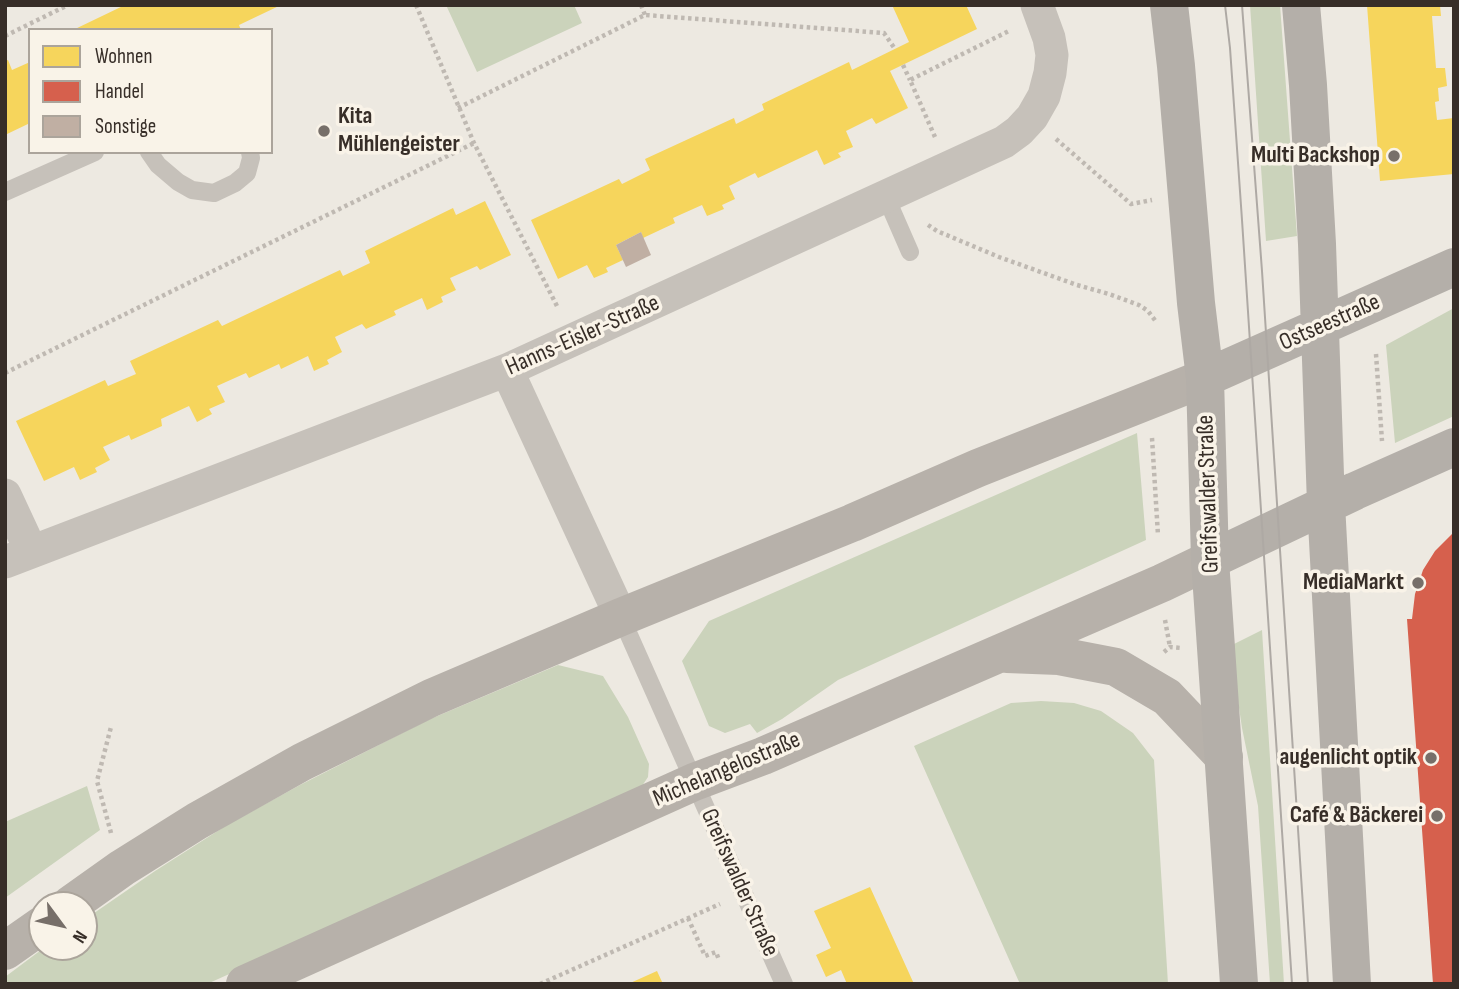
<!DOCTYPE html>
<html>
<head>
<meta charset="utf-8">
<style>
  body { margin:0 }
  #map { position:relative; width:1459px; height:989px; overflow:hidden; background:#ede9e1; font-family:"Sofia Sans Condensed",sans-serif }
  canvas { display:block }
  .frame { position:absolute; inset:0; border:7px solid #372e28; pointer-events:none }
  .legend { position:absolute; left:28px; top:28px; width:245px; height:126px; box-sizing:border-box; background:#f9f3e8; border:2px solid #aba49b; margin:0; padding:9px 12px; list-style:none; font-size:21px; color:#372e28 }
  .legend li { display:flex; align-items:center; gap:14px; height:35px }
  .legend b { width:35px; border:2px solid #aba49b }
  .north { position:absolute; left:28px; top:891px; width:70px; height:70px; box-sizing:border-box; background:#f9f3e8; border:2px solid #aba49b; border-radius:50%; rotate:123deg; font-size:19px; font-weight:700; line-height:28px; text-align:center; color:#372e28 }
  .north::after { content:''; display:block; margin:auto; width:24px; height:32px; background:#776f69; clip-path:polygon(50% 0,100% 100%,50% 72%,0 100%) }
</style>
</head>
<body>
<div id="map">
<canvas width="1459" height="989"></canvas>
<div class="frame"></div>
<ul class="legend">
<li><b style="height:19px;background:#f6d55c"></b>Wohnen</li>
<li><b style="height:19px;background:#d6604d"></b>Handel</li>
<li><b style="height:19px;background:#c0afa3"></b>Sonstige</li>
</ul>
<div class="north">N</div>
</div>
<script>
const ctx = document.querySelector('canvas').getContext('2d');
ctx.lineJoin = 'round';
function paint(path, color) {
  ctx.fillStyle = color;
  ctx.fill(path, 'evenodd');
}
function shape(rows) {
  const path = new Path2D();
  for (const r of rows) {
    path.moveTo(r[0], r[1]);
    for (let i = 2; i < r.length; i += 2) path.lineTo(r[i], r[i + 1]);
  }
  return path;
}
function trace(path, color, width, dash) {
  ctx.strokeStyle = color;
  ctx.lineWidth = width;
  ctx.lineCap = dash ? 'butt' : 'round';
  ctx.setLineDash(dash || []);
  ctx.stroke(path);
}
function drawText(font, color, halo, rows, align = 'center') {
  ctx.font = font + ' "Sofia Sans Condensed",sans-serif';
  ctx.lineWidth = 7;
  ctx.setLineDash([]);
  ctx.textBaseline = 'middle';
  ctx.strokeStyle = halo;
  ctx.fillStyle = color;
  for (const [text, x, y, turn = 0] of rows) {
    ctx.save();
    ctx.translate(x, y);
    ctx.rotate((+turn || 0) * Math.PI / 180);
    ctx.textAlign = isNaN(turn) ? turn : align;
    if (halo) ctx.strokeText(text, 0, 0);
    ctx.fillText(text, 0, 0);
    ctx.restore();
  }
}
const green = shape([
  [446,5,574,5,582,23,477,72],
  [1250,5,1280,5,1297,236,1266,241],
  [1454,308,1454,416,1395,443,1386,345],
  [1137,433,1146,540,838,680,782,719,757,733,750,724,725,733,709,726,682,661,709,621],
  [1262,630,1284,984,1270,984,1258,806,1242,728,1237,694,1234,644],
  [558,665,603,676,628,717,649,764,648,777,642,786,634,792,207,984,5,984,5,977,45,947,84,947,84,920,155,871,227,825,300,785,428,720],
  [1041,701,1074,703,1101,711,1133,733,1154,760,1168,984,1020,984,914,746,1011,703],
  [87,786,100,830,5,898,5,822]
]);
const homes = shape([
  [125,5,281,5,239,25,241,30,73,30],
  [892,5,966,5,977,29,890,71,908,108,876,124,872,118,846,131,853,147,838,153,841,157,824,165,817,150,758,178,755,173,729,186,735,199,722,205,724,209,707,216,702,205,673,218,675,223,643,238,641,232,616,245,623,260,606,268,608,272,594,278,587,265,558,279,531,220,619,179,622,184,650,170,645,159,734,118,736,124,764,110,762,104,849,62,852,70,909,42],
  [1367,5,1440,5,1441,16,1432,16,1436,68,1445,68,1447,86,1438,88,1439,101,1435,102,1437,120,1454,118,1454,174,1380,181],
  [8,60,12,70,30,62,30,123,5,135,5,61],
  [485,201,511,255,480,270,477,266,450,278,456,290,441,297,443,302,427,310,422,298,394,311,396,315,366,329,362,324,335,337,342,352,327,360,329,364,314,371,308,356,281,369,279,364,249,378,246,373,217,386,225,402,209,409,212,414,197,422,189,406,161,419,162,426,131,440,129,435,103,447,110,460,95,468,97,472,80,480,74,467,44,481,16,421,105,380,108,386,136,374,130,361,218,320,222,326,340,270,343,276,370,263,365,251,453,208,456,215],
  [870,887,914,984,847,984,841,970,826,977,816,955,831,948,814,911],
  [657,971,663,984,628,984]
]);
const shops = shape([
  [1454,532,1454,984,1433,984,1407,619,1412,619,1415,594,1423,570,1435,551]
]);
const building = shape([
  [641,232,651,255,626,267,616,245]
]);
const path = shape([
  [416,5,474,143,558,308],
  [641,5,645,15],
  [5,36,68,5],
  [903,65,910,80],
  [458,108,645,15,884,33,895,49],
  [935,137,910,80,1009,31],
  [1056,139,1131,204,1152,200],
  [928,225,937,231,999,257,1077,285,1109,294,1139,305,1148,311,1157,323],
  [1376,354,1382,441],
  [5,373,474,143],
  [1152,438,1158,535],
  [1165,620,1170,647],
  [1164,652,1170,647,1181,648],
  [111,833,97,781,111,727],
  [688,918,705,956,716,952,719,960],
  [540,984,720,904]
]);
const lane = shape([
  [149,152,158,165,178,182,192,190,214,193,235,183,247,173,251,158,250,152],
  [5,192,95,152],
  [886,197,910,252],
  [621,617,784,984]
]);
const street = shape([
  [507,370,621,617],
  [5,495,31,551],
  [5,562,507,370,1004,142,1019,131,1032,117,1044,96,1050,73,1052,55,1049,38,1037,5]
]);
const secondary = shape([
  [1007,654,1059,656,1116,667,1167,697,1224,757],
  [70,905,122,868,197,821,302,762,431,698,621,617,852,523,978,468,1205,378],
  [5,951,42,925],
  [245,984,694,782,763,756,1162,583,1210,560]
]);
const primary = shape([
  [1169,5,1176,66,1196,303,1205,378,1210,560,1239,984],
  [1301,5,1308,85,1317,244,1326,504,1352,984],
  [1205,378,1454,267],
  [1210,560,1355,491,1454,447]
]);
const tram = shape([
  [1225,5,1230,48,1242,220,1292,984],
  [1242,5,1262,271,1308,984]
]);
const markers = [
  [324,131,7,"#776f69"],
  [1394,156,7,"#776f69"],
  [1418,583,7,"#776f69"],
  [1431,758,7,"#776f69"],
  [1437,816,7,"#776f69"]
];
const poiNames = [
  ["Kita",338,117,"left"],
  ["Mühlengeister",338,145,"left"],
  ["Multi Backshop",1380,156],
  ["MediaMarkt",1404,583],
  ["augenlicht optik",1417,758],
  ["Café & Bäckerei",1423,816]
];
const streetNames = [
  ["Ostseestraße",1330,323,-24],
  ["Hanns-Eisler-Straße",583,336,-24],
  ["Greifswalder Straße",1209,494,-92],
  ["Michelangelostraße",727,770,-23],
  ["Greifswalder Straße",739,883,66]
];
paint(green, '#cbd3bb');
paint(homes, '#f6d55c');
paint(shops, '#d6604d');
paint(building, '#c0afa3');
trace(path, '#bfb9b2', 4.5, [3.5, 3.5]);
trace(lane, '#c6c1ba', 18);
trace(street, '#c6c1ba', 33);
trace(secondary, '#b7b1aa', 38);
trace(primary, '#b4afa9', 38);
trace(tram, '#aea9a4', 2);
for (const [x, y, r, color] of markers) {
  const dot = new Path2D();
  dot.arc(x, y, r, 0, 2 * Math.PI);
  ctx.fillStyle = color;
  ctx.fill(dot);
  trace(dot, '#f9f3e8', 2.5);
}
drawText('bold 24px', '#372e28', '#f9f3e8', poiNames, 'right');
drawText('24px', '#372e28', '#f9f3e8', streetNames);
</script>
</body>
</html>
